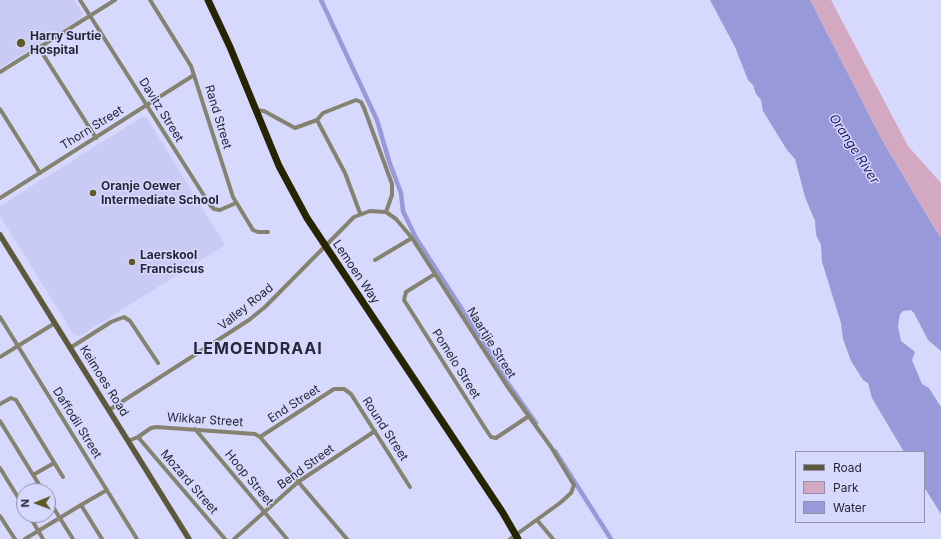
<!DOCTYPE html>
<html>
<head>
<meta charset="utf-8">
<style>
  body { margin:0 }
  #map { position:relative; width:941px; height:539px; overflow:hidden; background:#d7d8fd; font-family:Inter,sans-serif }
  canvas { display:block }
  .legend { position:absolute; left:795px; top:451px; width:130px; height:72px; box-sizing:border-box; background:#d7d8fd; border:1px solid #9191ae; margin:0; padding:5px 7px; list-style:none; font-size:12px; color:#272738 }
  .legend li { display:flex; align-items:center; gap:8px; height:20px }
  .legend b { width:20px; border:1px solid #9191ae }
  .north { position:absolute; left:16px; top:483px; width:40px; height:40px; box-sizing:border-box; background:#d7d8fd; border:1px solid #9191ae; border-radius:50%; rotate:269deg; font-size:11px; font-weight:700; line-height:16px; text-align:center; color:#272738 }
  .north::after { content:''; display:block; margin:auto; width:14px; height:18px; background:#5f5926; clip-path:polygon(50% 0,100% 100%,50% 72%,0 100%) }
</style>
</head>
<body>
<div id="map">
<canvas width="941" height="539"></canvas>
<ul class="legend">
<li><b style="height:5px;background:#5c593d"></b>Road</li>
<li><b style="height:11px;background:#d3a9c1"></b>Park</li>
<li><b style="height:11px;background:#9899d8"></b>Water</li>
</ul>
<div class="north">N</div>
</div>
<script>
const ctx = document.querySelector('canvas').getContext('2d');
ctx.lineJoin = 'round';
function paint(path, color) {
  ctx.fillStyle = color;
  ctx.fill(path, 'evenodd');
}
function shape(rows) {
  const path = new Path2D();
  for (const r of rows) {
    path.moveTo(r[0], r[1]);
    for (let i = 2; i < r.length; i += 2) path.lineTo(r[i], r[i + 1]);
  }
  return path;
}
function trace(path, color, width, dash) {
  ctx.strokeStyle = color;
  ctx.lineWidth = width;
  ctx.lineCap = dash ? 'butt' : 'round';
  ctx.setLineDash(dash || []);
  ctx.stroke(path);
}
function drawText(font, color, halo, rows, align = 'center') {
  ctx.font = font + ' Inter,sans-serif';
  ctx.lineWidth = 3;
  ctx.setLineDash([]);
  ctx.textBaseline = 'middle';
  ctx.strokeStyle = halo;
  ctx.fillStyle = color;
  for (const [text, x, y, turn = 0] of rows) {
    ctx.save();
    ctx.translate(x, y);
    ctx.rotate((+turn || 0) * Math.PI / 180);
    ctx.textAlign = isNaN(turn) ? turn : align;
    if (halo) ctx.strokeText(text, 0, 0);
    ctx.fillText(text, 0, 0);
    ctx.restore();
  }
}
const built = shape([
  [0,0,74,0,82,12,82,18,0,68],
  [142,117,147,118,225,245,80,336,74,335,0,216,0,206]
]);
const green = shape([
  [810,0,831,0,908,146,941,183,941,237,935,229,882,140]
]);
const water = shape([
  [710,0,810,0,882,140,935,229,941,237,941,351,928,340,914,313,911,310,903,311,900,314,898,326,901,341,915,352,912,360,922,384,929,388,941,407,941,514,924,487,924,452,904,452,872,398,868,383,863,380,851,361,843,339,841,323,822,262,821,245,816,235,815,221,805,197,795,159,787,150,763,111,761,100,756,94,753,85,748,80,735,47]
]);
const canal = shape([
  [321,0,377,120,389,161,401,193,403,211,416,238,485,345,507,382,536,423],
  [555,451,611,539]
]);
const street = shape([
  [80,0,210,205,214,209,220,210,236,203],
  [150,0,191,66,233,197,253,230,258,232,268,232],
  [39,48,96,138],
  [0,72,115,0],
  [0,109,40,173],
  [255,110,264,111,295,128,317,120],
  [0,198,194,75],
  [360,213,345,173,317,120,323,113,356,100,361,102,364,108,392,184,392,195,386,212],
  [375,260,412,238],
  [435,274,406,292,404,300,483,425,491,437,496,438,529,416],
  [0,317,137,539],
  [70,348,111,322,124,317,130,321,158,363],
  [0,357,55,323],
  [0,404,11,398,16,400,63,477],
  [109,410,249,320,265,307,354,217,370,211,386,212,396,219,412,238,507,386,551,447,574,485,571,493,560,503,510,539],
  [0,421,43,491],
  [195,429,287,539],
  [138,437,225,539],
  [260,437,334,389,344,389,351,394,410,487],
  [128,441,138,437,151,428,156,427,255,434,260,437,347,539],
  [0,468,24,507],
  [33,475,54,463],
  [48,499,73,539],
  [81,505,107,490],
  [29,515,43,539],
  [0,516,15,539],
  [537,520,553,539],
  [25,539,81,505,102,539],
  [234,539,298,482,375,431]
]);
const secondary = shape([
  [0,235,189,539]
]);
const highway = shape([
  [208,0,230,47,279,166,307,218,503,513,518,539]
]);
const markers = [
  [21,43,5,"#5f5926"],
  [93,193,4,"#5f5926"],
  [132,262,4,"#5f5926"]
];
const poiNames = [
  ["Harry Surtie",30,36],
  ["Hospital",30,50],
  ["Oranje Oewer",101,186],
  ["Intermediate School",101,200],
  ["Laerskool",140,255],
  ["Franciscus",140,269]
];
const streetNames = [
  ["Davitz Street",161,110,58],
  ["Rand Street",218,117,73],
  ["Thorn Street",92,128,-32],
  ["Lemoen Way",356,272,56],
  ["Valley Road",246,307,-39],
  ["Naartjie Street",491,343,58],
  ["Pomelo Street",456,364,58],
  ["Keimoes Road",104,381,58],
  ["End Street",294,404,-33],
  ["Wikkar Street",205,420,4],
  ["Daffodil Street",77,423,58],
  ["Round Street",385,429,57],
  ["Bend Street",306,467,-36],
  ["Hoop Street",249,478,50],
  ["Mozard Street",189,482,49]
];
const waterNames = [
  ["Orange River",854,149,57]
];
const districtNames = [
  ["LEMOENDRAAI",258,349]
];
paint(built, '#cacbf5');
paint(green, '#d3a9c1');
paint(water, '#9899d8');
trace(canal, '#9899d8', 4.5);
trace(street, '#858370', 4);
trace(secondary, '#5c593d', 5.5);
trace(highway, '#272402', 7);
for (const [x, y, r, color] of markers) {
  const dot = new Path2D();
  dot.arc(x, y, r, 0, 2 * Math.PI);
  ctx.fillStyle = color;
  ctx.fill(dot);
  trace(dot, '#d7d8fd', 1.5);
}
drawText('bold 12px', '#272738', '#d7d8fd', poiNames, 'left');
drawText('12px', '#272738', '#d7d8fd', streetNames);
drawText('italic 13px', '#261963', '#d7d8fd', waterNames);
ctx.letterSpacing = '1px';
drawText('bold 16px', '#272738', '#d7d8fd', districtNames);
ctx.letterSpacing = '0px';
</script>
</body>
</html>
